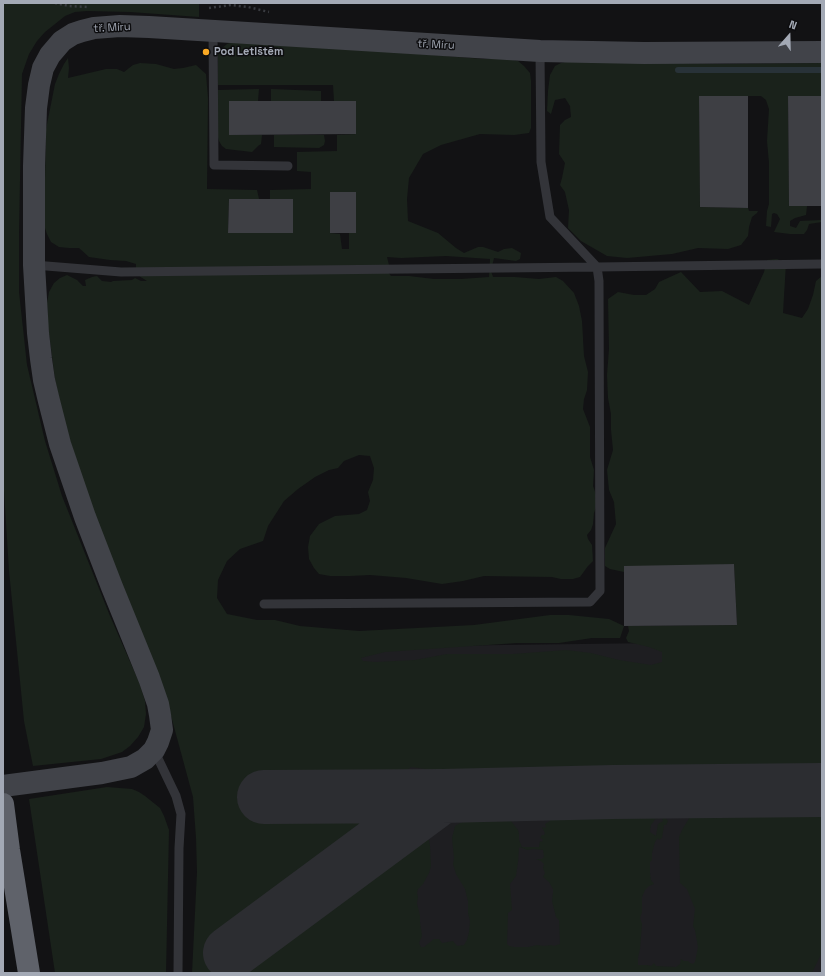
<!DOCTYPE html>
<html>
<head>
<meta charset="utf-8">
<style>
  body { margin:0 }
  #map { position:relative; width:825px; height:976px; overflow:hidden; background:#121214; font-family:"Space Grotesk",sans-serif }
  canvas { display:block }
  .frame { position:absolute; inset:0; border:4px solid #a3a9b5; pointer-events:none }
  .north { position:absolute; left:769px; top:16px; width:40px; height:40px; -webkit-text-stroke:3px #0d0d0f; paint-order:stroke; rotate:20deg; font-size:11px; font-weight:700; line-height:16px; text-align:center; color:#a3a9b5 }
  .north::after { content:''; display:block; margin:auto; width:14px; height:18px; background:#a3a9b5; clip-path:polygon(50% 0,100% 100%,50% 72%,0 100%) }
</style>
</head>
<body>
<div id="map">
<canvas width="825" height="976"></canvas>
<div class="frame"></div>
<div class="north">N</div>
</div>
<script>
const ctx = document.querySelector('canvas').getContext('2d');
ctx.lineJoin = 'round';
function paint(path, color) {
  ctx.fillStyle = color;
  ctx.fill(path, 'evenodd');
}
function shape(rows) {
  const path = new Path2D();
  for (const r of rows) {
    path.moveTo(r[0], r[1]);
    for (let i = 2; i < r.length; i += 2) path.lineTo(r[i], r[i + 1]);
  }
  return path;
}
function trace(path, color, width, dash) {
  ctx.strokeStyle = color;
  ctx.lineWidth = width;
  ctx.lineCap = dash ? 'butt' : 'round';
  ctx.setLineDash(dash || []);
  ctx.stroke(path);
}
function drawText(font, color, halo, rows, align = 'center') {
  ctx.font = font + ' "Space Grotesk",sans-serif';
  ctx.lineWidth = 3;
  ctx.setLineDash([]);
  ctx.textBaseline = 'middle';
  ctx.strokeStyle = halo;
  ctx.fillStyle = color;
  for (const [text, x, y, turn = 0] of rows) {
    ctx.save();
    ctx.translate(x, y);
    ctx.rotate((+turn || 0) * Math.PI / 180);
    ctx.textAlign = isNaN(turn) ? turn : align;
    if (halo) ctx.strokeText(text, 0, 0);
    ctx.fillText(text, 0, 0);
    ctx.restore();
  }
}
const built = shape([
  [822,491,822,973,213,973,193,649,813,641]
]);
const green = shape([
  [4,3,199,3,199,17,130,12,87,11,75,12,65,16,45,32,37,41,29,54,22,74,19,233,19,292,27,365,45,441,62,496,110,616,139,682,145,701,146,714,144,727,138,737,130,746,122,752,101,759,33,766,24,721,9,571,3,475],
  [233,42,315,46,484,59,507,59,518,61,524,66,530,73,531,81,531,128,529,133,514,135,480,134,441,145,423,154,409,178,407,199,408,221,438,233,456,248,464,253,478,247,483,247,498,252,504,249,512,248,521,253,520,259,516,261,494,258,491,271,493,277,515,277,539,279,556,277,563,281,574,293,579,306,582,321,584,356,588,372,587,390,584,399,583,409,590,427,590,457,594,470,593,486,597,497,597,504,594,513,593,524,591,530,587,535,588,539,592,545,593,561,588,566,580,577,573,579,561,579,552,577,484,576,463,581,442,584,406,578,370,575,350,576,330,576,319,574,314,568,309,559,308,547,310,536,319,524,335,516,359,514,367,510,370,501,368,492,373,480,374,468,370,456,359,455,344,461,338,468,329,470,315,477,298,489,284,501,268,526,263,541,240,549,227,561,218,580,217,598,227,614,257,620,275,620,300,626,359,631,474,625,550,615,569,615,609,619,624,626,620,638,592,638,559,643,517,643,385,652,361,658,363,661,376,662,415,660,447,654,513,654,566,650,591,653,619,660,651,665,662,662,662,652,649,647,628,642,626,638,629,631,628,626,737,625,734,564,624,572,610,569,605,566,605,548,616,524,614,502,609,490,607,470,613,450,611,430,611,414,608,398,607,375,609,349,608,299,618,292,634,295,646,295,655,289,659,282,681,272,700,292,722,291,749,305,764,272,767,260,777,259,786,263,783,313,802,318,808,309,813,295,816,281,822,276,822,774,786,773,695,778,667,786,651,780,642,783,635,782,625,785,623,788,599,788,515,792,483,786,448,775,432,775,426,769,411,767,402,774,386,774,359,779,307,779,283,782,271,782,265,786,262,793,260,801,269,808,286,803,322,803,385,806,403,809,265,904,251,916,238,932,232,947,237,954,242,962,297,924,294,920,291,921,292,918,295,916,299,911,304,918,313,913,380,864,423,836,429,840,430,846,431,866,429,873,423,884,418,889,417,893,418,897,417,903,420,916,420,922,422,936,419,943,421,947,424,947,434,939,439,939,442,943,453,941,457,946,464,945,467,940,469,932,470,921,468,913,468,901,465,889,456,874,453,864,454,858,452,838,455,826,460,823,465,821,473,813,471,807,479,810,487,810,489,807,495,812,502,814,505,819,512,814,519,811,519,808,522,811,526,809,538,810,543,808,555,812,558,812,561,808,567,810,569,808,574,810,579,808,580,809,582,808,587,810,588,808,591,809,593,807,599,809,614,809,631,810,634,803,639,802,637,811,645,818,657,801,659,801,652,812,653,814,659,809,657,813,658,819,656,818,651,825,650,832,656,836,658,824,663,821,661,813,668,821,666,825,664,825,662,838,659,840,658,838,655,842,652,853,652,860,650,862,650,873,651,880,654,884,649,886,645,890,642,897,642,912,640,918,642,924,640,949,638,958,638,965,647,965,651,966,654,963,656,966,676,967,680,964,681,959,684,961,688,961,690,963,693,964,695,962,698,947,695,930,693,926,695,909,687,889,680,883,679,837,682,830,696,807,701,806,714,808,726,805,732,807,738,806,746,807,747,802,749,805,752,806,789,805,792,797,805,803,822,806,822,952,812,973,192,973,197,872,196,838,193,797,167,701,94,513,70,441,61,408,55,379,48,326,47,303,49,292,54,283,60,278,67,275,77,280,83,286,86,286,85,280,92,277,97,276,102,281,111,282,113,281,132,280,135,278,141,281,147,281,136,274,136,264,126,261,110,260,89,257,79,248,69,248,59,247,51,242,47,234,44,225,46,129,55,84,59,74,64,64,68,58,69,68,68,78,106,69,117,69,124,72,133,65,140,63,156,64,174,69,183,68,196,65,206,74,208,98,207,189,257,190,259,199,229,199,228,233,293,233,270,199,270,190,311,189,311,172,297,171,297,152,337,151,337,135,356,134,356,101,334,101,333,85,218,85,218,56,220,50,227,44],
  [330,192,356,192,356,232,349,233,349,249,342,249,340,234,330,233],
  [446,256,490,259,489,277,461,279,434,279,409,276,391,276,388,272,389,265,387,257,401,258],
  [526,810,532,811,542,810,546,812,550,817,550,821,545,824,546,827,545,828,542,827,545,833,544,835,542,835,540,838,543,839,542,842,540,841,539,847,522,847,519,840,519,834,518,830,511,821,514,817],
  [520,847,527,850,533,849,543,850,544,857,542,859,536,859,541,861,544,864,543,868,545,873,543,877,549,882,553,889,553,893,552,901,556,917,559,920,560,944,554,946,551,945,544,946,537,945,528,947,514,947,509,946,507,944,508,913,512,910,510,884,516,876,518,862,519,848],
  [570,61,718,64,822,63,822,96,788,96,789,206,807,206,806,215,795,218,790,221,790,226,796,228,800,221,821,220,822,218,822,222,809,224,807,230,804,234,790,234,774,232,780,219,777,214,774,213,772,214,771,227,766,226,767,211,769,204,769,163,767,141,769,109,766,100,761,96,699,96,700,207,748,208,749,211,758,211,757,213,752,217,749,227,748,236,741,245,728,249,698,248,672,254,627,258,607,256,581,241,568,228,569,210,565,192,560,185,562,178,565,163,559,154,560,125,565,120,571,117,570,106,565,98,555,100,551,114,547,111,548,91,550,75,555,66,561,63],
  [259,89,258,101,229,102,229,135,262,135,261,144,258,146,252,152,226,149,222,146,219,141,217,134,218,90],
  [271,89,321,91,321,101,271,101],
  [274,135,324,135,325,141,324,145,319,148,274,147],
  [107,787,132,789,139,792,145,796,160,808,164,816,169,830,166,973,55,973,29,799]
]);
const stream = shape([
  [678,70,822,70]
]);
const taxiway = shape([
  [264,797,442,796,613,792,822,790],
  [230,953,442,796]
]);
const building = shape([
  [699,96,748,96,748,208,700,207],
  [788,96,822,96,822,206,789,206],
  [229,101,356,101,356,134,229,135],
  [330,192,356,192,356,233,330,233],
  [229,199,293,199,293,233,228,233],
  [734,564,737,625,624,626,624,566]
]);
const path = shape([
  [55,3,69,6,87,7],
  [209,8,231,5,248,7,269,12]
]);
const lane = shape([
  [213,30,214,165,288,166],
  [34,265,121,272,597,267,550,217,541,162,540,51],
  [264,604,590,602,600,591,599,281,597,267,822,264],
  [154,750,176,796,181,814,179,848,178,973]
]);
const secondary = shape([
  [3,786,102,773,131,767,145,759,154,750,158,742,162,730,160,715,158,704,149,678,112,587,85,517,60,444,49,401,44,380,41,359,38,333,34,265,34,166,36,108,39,85,43,68,50,55,62,41,73,34,82,31,94,28,120,26,149,27,346,39,540,51,644,53,822,52]
]);
const highway = shape([
  [3,804,9,850,29,973]
]);
const markers = [
  [206,52,4,"#faa924"]
];
const streetNames = [
  ["tř. Míru",112,28,-3],
  ["tř. Míru",436,45,3]
];
const poiNames = [
  ["Pod Letištěm",214,52]
];
paint(built, '#1e1e21');
paint(green, '#1a221b');
trace(stream, '#283238', 6);
trace(taxiway, '#2c2d31', 54);
paint(building, '#3e3f44');
trace(path, '#393b40', 2.5, [2, 3]);
trace(lane, '#333439', 9);
trace(secondary, '#414349', 22);
trace(highway, '#5f626a', 22);
for (const [x, y, r, color] of markers) {
  const dot = new Path2D();
  dot.arc(x, y, r, 0, 2 * Math.PI);
  ctx.fillStyle = color;
  ctx.fill(dot);
  trace(dot, '#0d0d0f', 1.5);
}
drawText('11px', '#a3a9b5', '#0d0d0f', streetNames);
drawText('bold 11px', '#a3a9b5', '#0d0d0f', poiNames, 'left');
</script>
</body>
</html>
